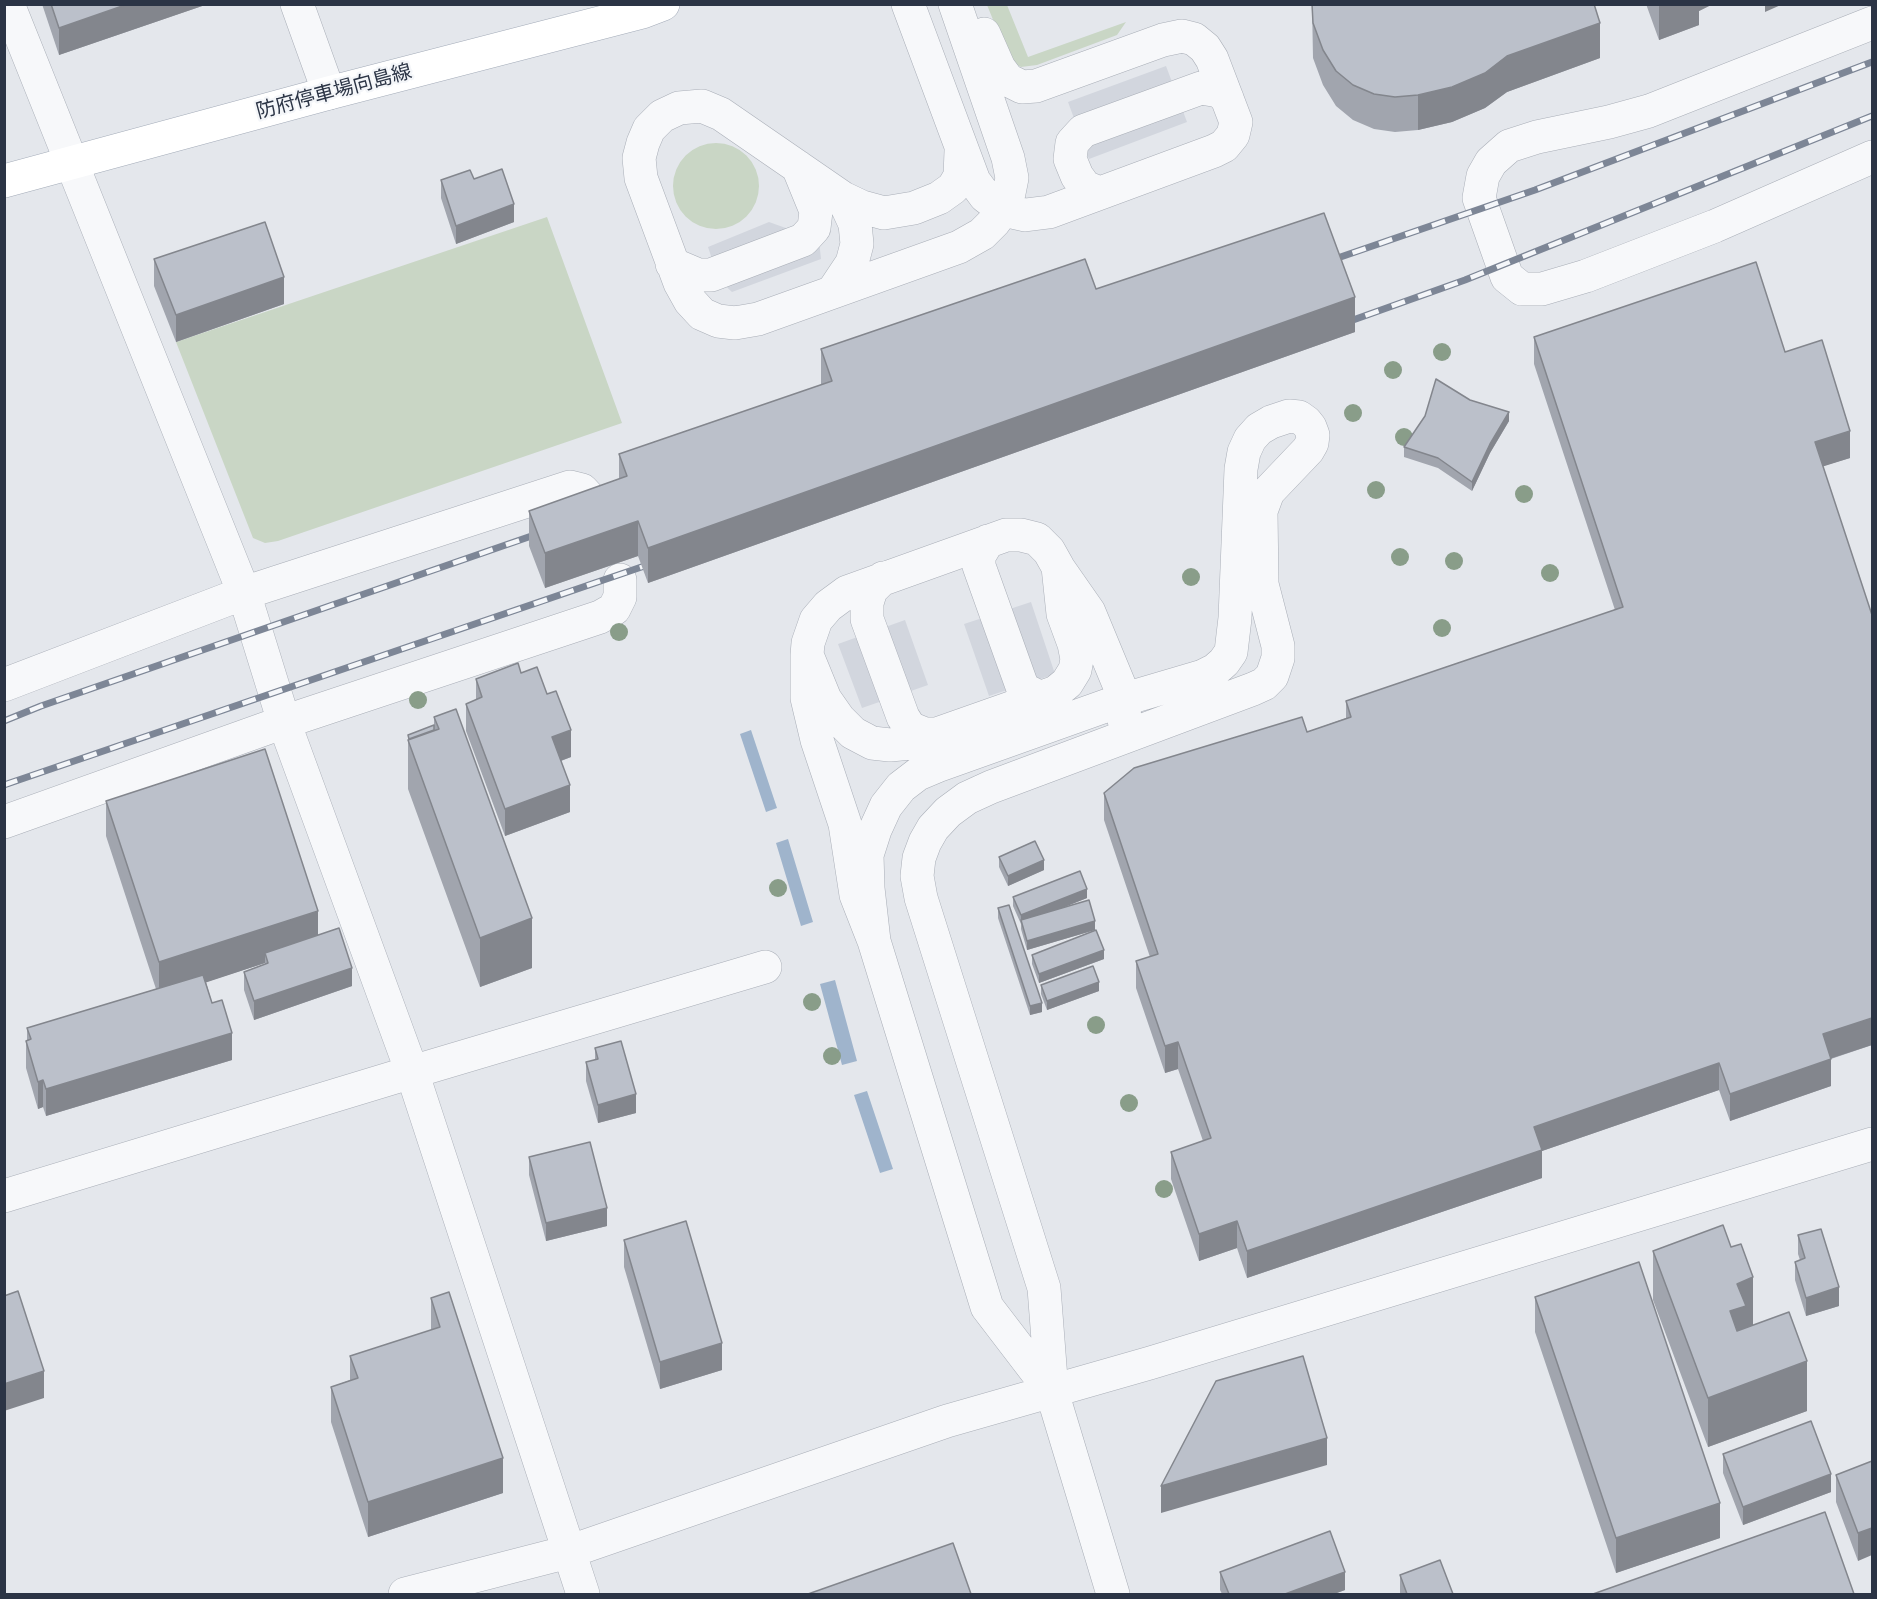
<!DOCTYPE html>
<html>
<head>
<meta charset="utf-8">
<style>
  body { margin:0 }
  #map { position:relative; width:1877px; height:1599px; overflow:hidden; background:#e4e7ec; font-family:"IBM Plex Sans",sans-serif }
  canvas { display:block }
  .frame { position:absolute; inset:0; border:6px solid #2b3445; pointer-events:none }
</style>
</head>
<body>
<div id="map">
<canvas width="1877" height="1599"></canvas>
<div class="frame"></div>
</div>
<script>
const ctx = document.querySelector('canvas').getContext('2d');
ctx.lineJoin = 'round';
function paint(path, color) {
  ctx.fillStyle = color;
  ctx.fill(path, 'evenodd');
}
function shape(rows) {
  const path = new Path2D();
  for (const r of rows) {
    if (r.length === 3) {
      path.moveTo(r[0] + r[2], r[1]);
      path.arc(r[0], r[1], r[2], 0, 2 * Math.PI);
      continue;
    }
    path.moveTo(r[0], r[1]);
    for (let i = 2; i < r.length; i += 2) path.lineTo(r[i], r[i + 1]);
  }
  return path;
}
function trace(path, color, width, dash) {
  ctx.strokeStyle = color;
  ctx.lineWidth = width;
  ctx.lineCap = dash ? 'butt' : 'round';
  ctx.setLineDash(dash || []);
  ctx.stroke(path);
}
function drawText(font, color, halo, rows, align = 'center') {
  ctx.font = font + ' "IBM Plex Sans","Noto Sans JP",sans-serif';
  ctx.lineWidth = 4.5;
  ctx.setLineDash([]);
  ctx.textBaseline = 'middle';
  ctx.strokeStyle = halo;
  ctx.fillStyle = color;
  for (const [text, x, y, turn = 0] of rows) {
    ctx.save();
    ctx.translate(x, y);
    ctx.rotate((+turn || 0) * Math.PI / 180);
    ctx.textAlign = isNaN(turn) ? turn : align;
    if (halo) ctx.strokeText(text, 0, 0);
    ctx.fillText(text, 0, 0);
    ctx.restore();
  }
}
const built = shape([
  [1166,66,1187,122,1089,159,1068,102],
  [769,222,819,240,821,259,732,292,719,280,708,247],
  [1031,602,1055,674,989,696,964,624],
  [905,620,928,685,862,708,838,644]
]);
const green = shape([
  [987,5,1007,5,1028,57,1126,22,1117,35,1037,65,1021,67,1010,61],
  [716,186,43],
  [547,217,622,423,278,541,265,543,253,538,176,342]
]);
const water = shape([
  [751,730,777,808,766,812,740,734],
  [788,839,813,922,801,926,776,843],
  [835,980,857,1061,842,1065,820,984],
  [867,1091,893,1169,880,1173,854,1095]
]);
const minor = shape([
  [8,4,244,593,284,722,412,1072,583,1594],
  [297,4,329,93],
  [908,4,974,181,985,196,1003,210,1025,215,1049,212,1214,151,1224,146,1233,135,1236,122,1212,59,1205,48,1194,39,1182,36,1163,40,1036,86,1022,87,1008,80,999,68,984,34],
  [955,4,1008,158,1012,178,1009,193,1003,210,994,222,982,234,959,247,758,319,735,323,718,321,702,314,690,301,680,283,641,178,639,158,643,143,649,129,662,116,679,108,702,106,721,114,843,198,862,207,884,213,914,208,939,198,953,188,960,176,961,151],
  [1872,23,1649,111,1609,122,1537,137,1509,146,1491,162,1483,176,1479,198,1507,277,1522,289,1542,289,1586,276,1715,226,1872,157],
  [1100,193,1085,187,1077,176,1070,159,1072,143,1083,131,1201,88,1219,91,1227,98],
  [672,264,698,275,711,275,803,240,814,228,816,211,798,167],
  [834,290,852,263,857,244,855,224,843,198],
  [1006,535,1021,535,1037,539,1049,551,1058,567,1063,614,1074,644,1077,659,1075,670,1067,683,1056,692,911,743,890,745,872,743,853,733,839,719,825,699,807,655,808,643,816,620,828,606,847,592,1006,535],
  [988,541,979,556,979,566,1023,689,1041,698],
  [1059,569,1089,612,1125,699,1124,720],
  [883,578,871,590,867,603,867,619,903,717,910,728,925,734,937,734],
  [807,655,807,698,817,740,845,824,856,895,874,941,987,1307,1052,1392],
  [4,685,244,593,570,487,582,490,594,503],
  [4,822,284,722,600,617,614,609,620,597,620,580],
  [874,941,868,888,867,855,875,830,886,806,901,787,918,774,937,766,1125,699,1203,676,1215,670,1224,662,1231,652,1235,618,1241,469,1244,452,1250,439,1259,429,1271,422,1289,416,1299,417,1306,422,1310,427,1313,435,1312,443,1308,450,1268,492,1261,511,1262,584,1278,646,1278,658,1272,676,1264,684,1253,689,991,787,967,798,948,812,933,828,925,842,919,858,917,876,921,898,1044,1288,1052,1392,1113,1594],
  [4,1196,412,1072,765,967],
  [405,1594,568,1552,947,1421,1150,1363,1872,1144]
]);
const major = shape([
  [4,181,329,93,642,12,663,4]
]);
const rail = shape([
  [1326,262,1535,190,1872,62],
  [1339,325,1465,280,1872,116],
  [4,721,41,706,543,532],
  [4,785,659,561]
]);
const trees = [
  [1442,352],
  [1393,370],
  [1353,413],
  [1404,437],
  [1376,490],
  [1524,494],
  [1400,557],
  [1454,561],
  [1550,573],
  [1191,577],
  [1442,628],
  [619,632],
  [418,700],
  [778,888],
  [812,1002],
  [1096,1025],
  [832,1056],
  [1129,1103],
  [1164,1189]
];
const wall = shape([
  [42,4,208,4,59,55],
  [1312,4,1600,58,1507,92,1485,108,1452,122,1418,130,1395,132,1374,129,1353,120,1336,106,1323,85,1313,58],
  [1646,4,1713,4,1699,11,1699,25,1659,40],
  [474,179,514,222,456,244,441,198,441,180],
  [154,259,284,304,176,342,154,286],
  [1096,289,1355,332,648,583,638,556,545,588,529,546,529,511,619,479,619,454,821,385,821,349],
  [1534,337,1785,352,1850,458,1823,466,1872,1045,1831,1059,1831,1086,1730,1121,1719,1090,1542,1151,1542,1178,1247,1278,1237,1248,1199,1261,1171,1179,1171,1152,1203,1141,1178,1069,1165,1073,1136,988,1136,961,1150,957,1104,820,1104,793,1307,732,1346,718,1346,701,1615,610,1534,364],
  [1470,400,1509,421,1490,453,1472,491,1438,468,1404,457,1404,447],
  [521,673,571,757,561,761,570,812,505,836,466,731,466,704,476,700,476,679],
  [434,717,532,968,480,987,408,789,408,735,434,725],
  [106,801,318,935,352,986,254,1020,244,990,244,972,265,965,265,963,206,982,212,1003,232,1060,46,1116,43,1107,38,1109,26,1068,26,1041,27,1041,27,1028,156,989,106,836],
  [999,857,1044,870,1008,886,999,867],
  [1013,897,1087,898,1062,908,1095,930,1027,950,1021,929,1021,924,1013,906],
  [998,908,1042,1012,1030,1015,998,918],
  [1032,955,1104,959,1039,983,1032,964],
  [1041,985,1099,991,1047,1010,1041,994],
  [595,1048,636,1113,598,1123,586,1081,586,1062,595,1060],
  [529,1157,607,1226,546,1241,529,1175],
  [1798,1235,1839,1306,1806,1316,1795,1280,1795,1262,1800,1260,1798,1254],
  [624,1240,722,1370,660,1389,624,1267],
  [1653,1251,1753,1325,1807,1411,1708,1447,1653,1300],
  [1535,1297,1720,1538,1616,1573,1535,1332],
  [431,1298,503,1493,368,1537,331,1422,331,1387,350,1380,350,1356,431,1330],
  [1723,1454,1831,1492,1743,1525,1723,1473],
  [1872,1461,1858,1561,1836,1502,1836,1475],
  [1220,1572,1345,1590,1334,1594,1222,1594,1220,1590],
  [1400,1575,1453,1594,1400,1594]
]);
const shadedWall = shape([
  [128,4,208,4,59,55,59,28],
  [1713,4,1699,11,1699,25,1659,40,1659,5],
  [1765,4,1783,4,1765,12],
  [1600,23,1600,58,1507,92,1485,108,1452,122,1418,130,1418,95,1507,56],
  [514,204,514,222,456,244,456,226],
  [284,277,284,304,176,342,176,315],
  [1355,297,1355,332,648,583,648,548],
  [1509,412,1509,421,1490,453,1472,491,1472,482,1490,444],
  [1850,431,1850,458,1815,469,1815,442],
  [638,521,638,556,545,588,545,553],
  [571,730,571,757,552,764,552,737],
  [570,785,570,812,505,836,505,809],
  [1044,860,1044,870,1008,886,1008,876],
  [1087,889,1087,898,1022,924,1021,920,1021,924,1021,915],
  [318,911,318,946,265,953,265,963,159,998,159,962],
  [532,918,532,968,480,987,480,938],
  [1095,921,1095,930,1027,950,1027,941],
  [1104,950,1104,959,1039,983,1039,974],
  [352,968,352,986,254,1020,254,1001],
  [1099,982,1099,991,1047,1010,1047,1001],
  [1042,1003,1042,1012,1030,1015,1030,1006],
  [1872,1018,1872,1045,1823,1061,1823,1034],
  [232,1033,232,1060,46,1116,46,1089],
  [1178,1042,1178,1069,1165,1073,1165,1046],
  [1831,1059,1831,1086,1730,1121,1730,1094],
  [1719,1063,1719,1090,1542,1151,1542,1178,1247,1278,1247,1251,1534,1127],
  [43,1080,43,1107,38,1109,38,1082],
  [636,1094,636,1113,598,1123,598,1105],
  [607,1208,607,1226,546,1241,546,1223],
  [1237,1221,1237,1248,1199,1261,1199,1234],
  [1753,1277,1753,1327,1746,1355,1730,1311,1737,1284],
  [1839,1287,1839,1306,1806,1316,1806,1298],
  [722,1343,722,1370,660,1389,660,1362],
  [1807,1361,1807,1411,1708,1447,1708,1398],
  [44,1371,44,1398,4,1411,4,1384],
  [1327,1438,1327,1465,1161,1513,1161,1486],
  [503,1458,503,1493,368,1537,368,1502],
  [1831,1474,1831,1492,1743,1525,1743,1507],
  [1720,1503,1720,1538,1616,1573,1616,1538],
  [1872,1528,1872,1555,1858,1561,1858,1533],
  [1345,1572,1345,1590,1334,1594,1285,1594]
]);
const building = shape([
  [51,4,128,4,59,28,51,4],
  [1312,4,1594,4,1600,23,1507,56,1485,73,1452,87,1418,95,1395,97,1374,94,1353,85,1336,71,1323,50,1313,23,1312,4],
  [502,169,514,204,456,226,441,180,470,170,474,179,502,169],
  [1324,213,1355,297,648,548,638,521,545,553,529,511,627,476,619,454,832,381,821,349,1085,259,1096,289,1324,213],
  [265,222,284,277,176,315,154,259,265,222],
  [1756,262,1785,352,1822,340,1850,431,1815,442,1872,615,1872,1018,1823,1034,1831,1059,1730,1094,1719,1063,1534,1127,1542,1150,1247,1251,1237,1221,1199,1234,1171,1152,1211,1138,1178,1042,1165,1046,1136,961,1158,954,1104,793,1134,768,1302,717,1307,732,1351,717,1346,701,1623,607,1534,337,1756,262],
  [1436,379,1470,400,1509,412,1490,444,1472,482,1438,458,1404,447,1425,416,1436,379],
  [518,663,521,673,537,667,547,694,556,691,571,730,552,737,570,785,505,809,466,704,482,697,476,679,518,663],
  [456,709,532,918,480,938,408,740,439,729,434,717,456,709],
  [434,725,434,730,409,739,408,735,434,725],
  [265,749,318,911,159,962,106,801,265,749],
  [1035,841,1044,860,1008,876,999,857,1035,841],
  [1080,871,1087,889,1021,915,1013,897,1080,871],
  [1089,900,1095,921,1027,941,1021,920,1089,900],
  [1009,905,1042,1003,1030,1006,998,908,1009,905],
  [339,928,352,968,254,1001,244,972,268,963,265,953,339,928],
  [1096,930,1104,950,1039,974,1032,955,1096,930],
  [1093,966,1099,982,1047,1001,1041,985,1093,966],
  [203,975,212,1003,222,1000,232,1033,46,1089,43,1080,38,1082,26,1041,31,1039,27,1028,203,975],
  [621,1041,636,1094,598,1105,586,1062,598,1059,595,1048,621,1041],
  [590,1142,607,1208,546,1223,529,1157,590,1142],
  [686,1221,722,1343,660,1362,624,1240,686,1221],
  [1723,1225,1731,1247,1741,1244,1753,1277,1737,1284,1746,1306,1730,1311,1737,1331,1789,1312,1807,1361,1708,1398,1653,1251,1723,1225],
  [1821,1229,1839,1287,1806,1298,1795,1262,1805,1258,1798,1235,1821,1229],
  [1639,1262,1720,1503,1616,1538,1535,1297,1639,1262],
  [18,1291,44,1371,4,1384,4,1296,18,1291],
  [449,1292,503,1458,368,1502,331,1387,358,1378,350,1356,440,1327,431,1298,449,1292],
  [1303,1356,1327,1438,1161,1486,1216,1381,1303,1356],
  [1811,1421,1831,1474,1743,1507,1723,1454,1811,1421],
  [1872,1461,1872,1528,1858,1533,1836,1475,1872,1461],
  [1825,1512,1854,1594,1593,1594,1825,1512],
  [1330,1531,1345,1572,1285,1594,1229,1594,1220,1572,1330,1531],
  [953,1543,971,1594,808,1594,953,1543],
  [1440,1560,1453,1594,1407,1594,1400,1575,1440,1560]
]);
const streetNames = [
  ["防府停車場向島線",334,92,-15]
];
paint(built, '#d2d6de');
paint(green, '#c9d6c5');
paint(water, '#9fb4cc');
trace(minor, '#a9aeb7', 34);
trace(major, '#a3abb8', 34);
trace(minor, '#f7f8fa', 33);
trace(major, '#fff', 33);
trace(rail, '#7d8696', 7);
trace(rail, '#f4f6f9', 4.5, [14]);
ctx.fillStyle = '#899d89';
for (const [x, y] of trees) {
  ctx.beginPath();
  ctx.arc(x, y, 9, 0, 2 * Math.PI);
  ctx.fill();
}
paint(wall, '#a1a5ae');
paint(shadedWall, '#83868d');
paint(building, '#bbc0ca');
trace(building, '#83868d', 1.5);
drawText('20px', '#2b3445', '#f4f6f9', streetNames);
</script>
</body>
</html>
